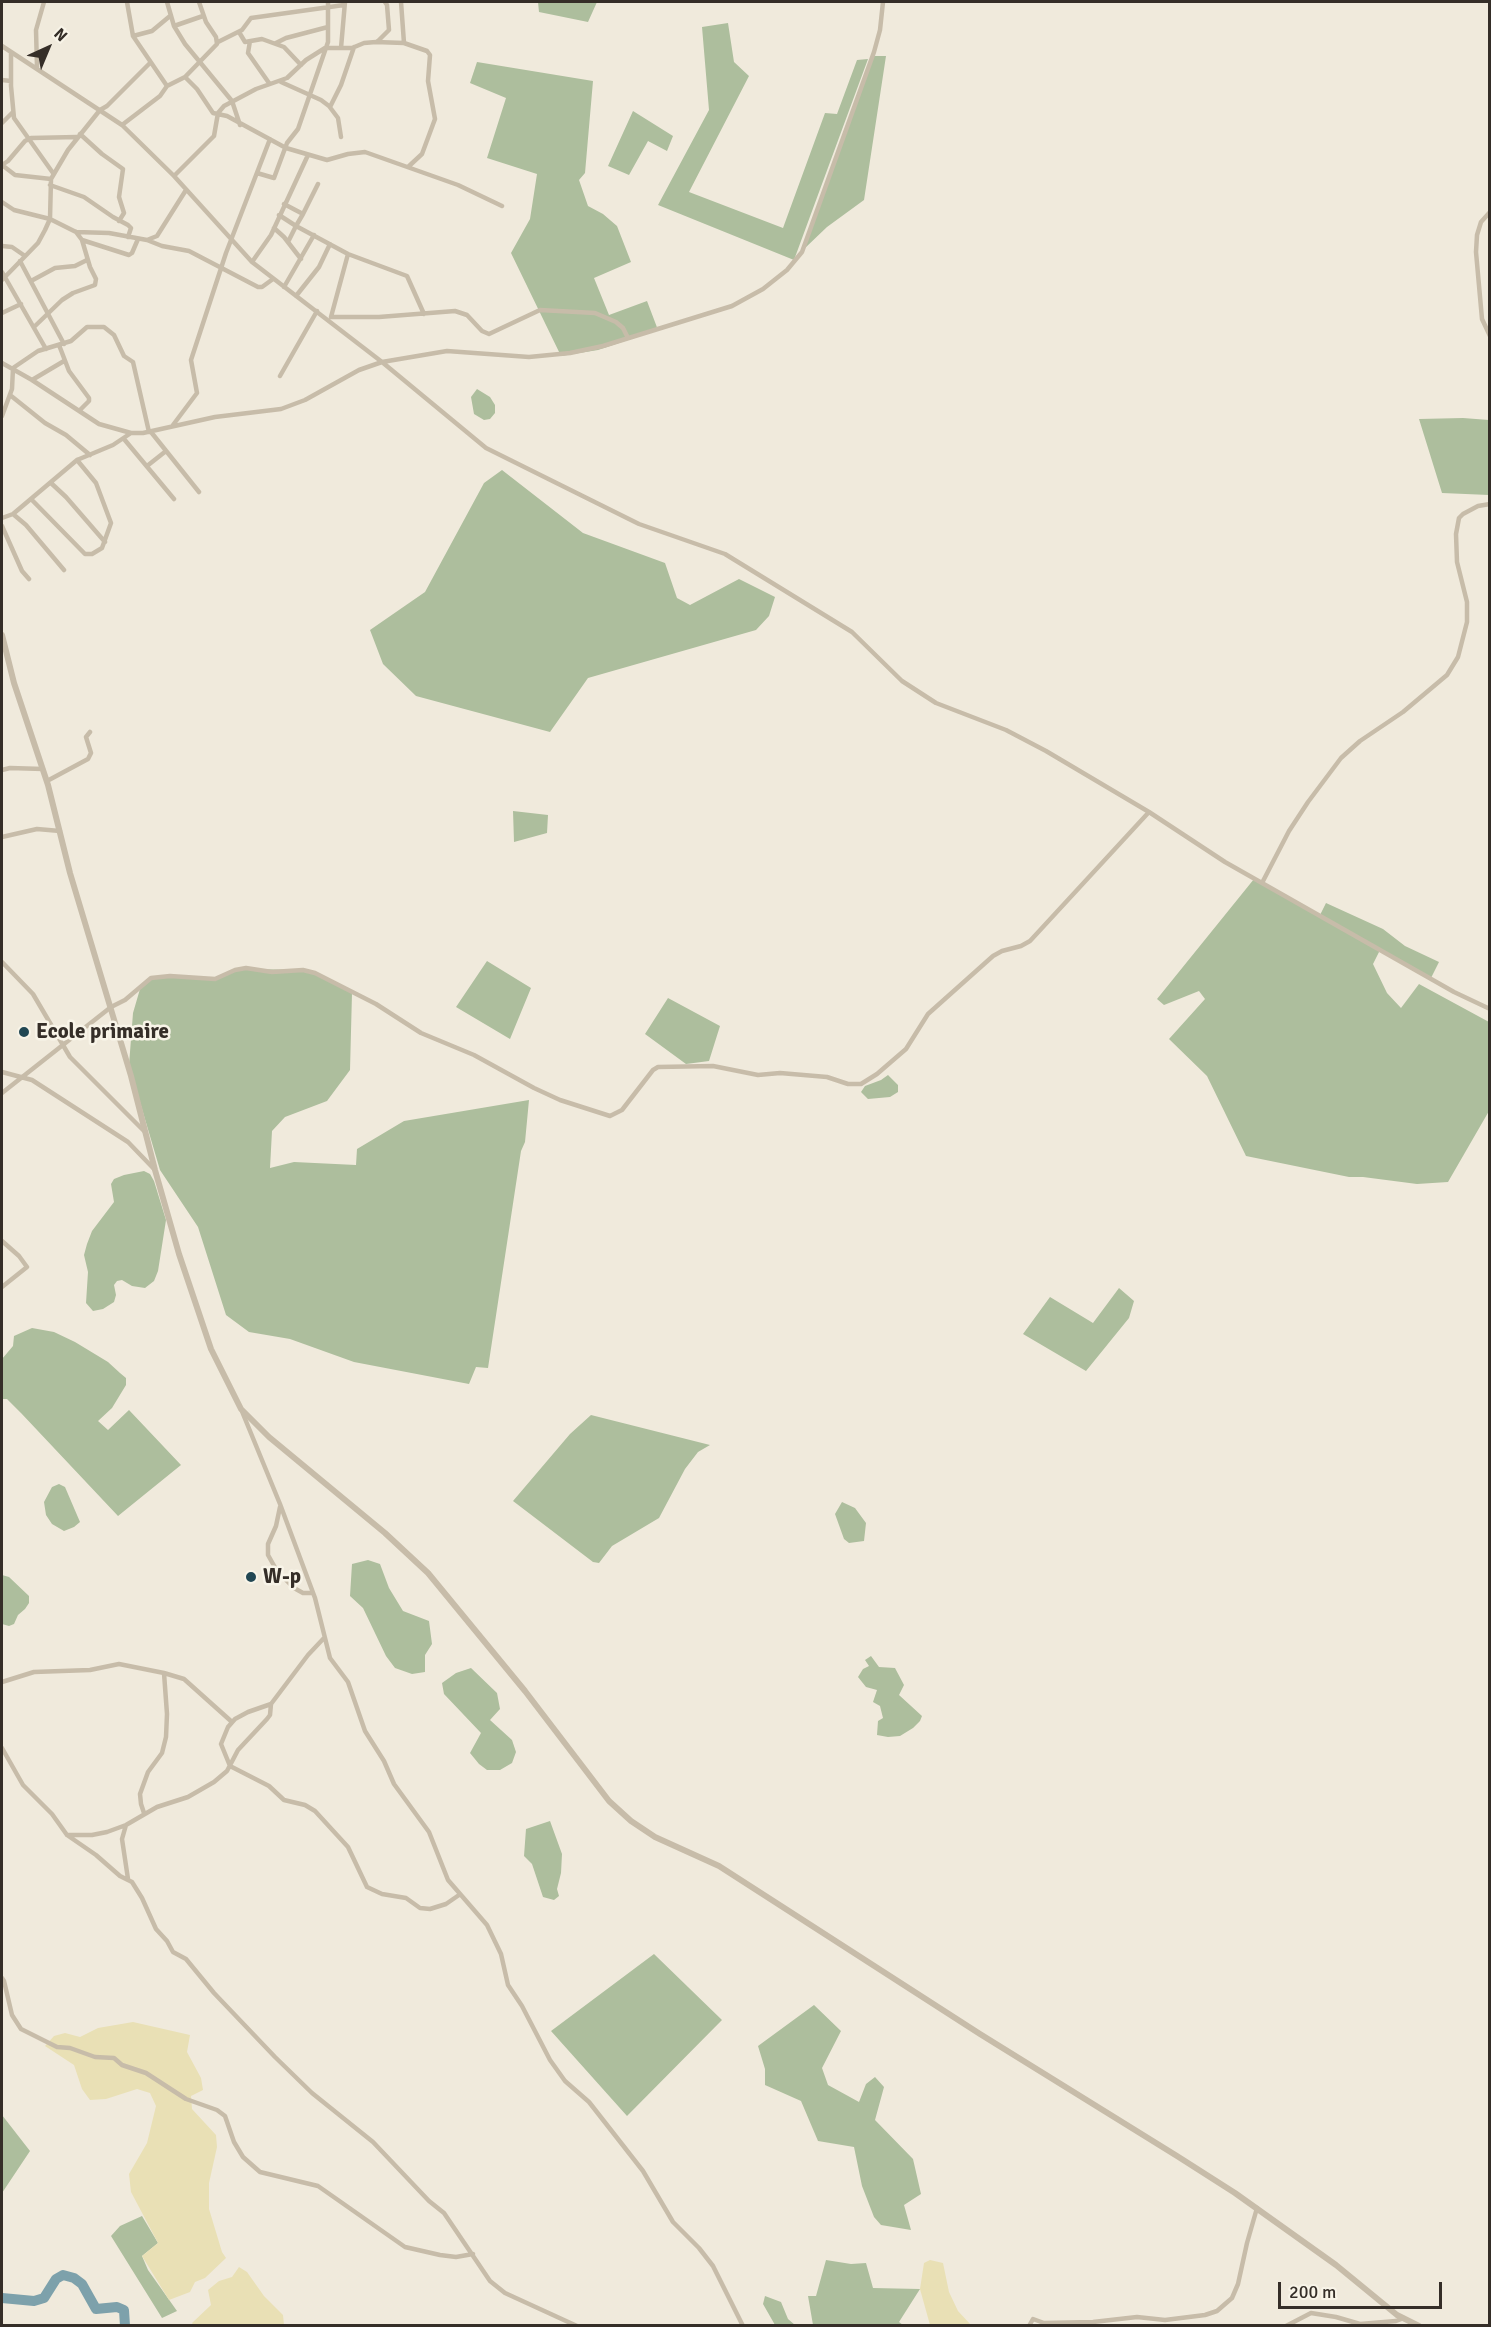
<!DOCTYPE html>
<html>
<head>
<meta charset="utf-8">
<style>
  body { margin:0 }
  #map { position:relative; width:1491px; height:2327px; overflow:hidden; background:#f0eadc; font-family:Signika,sans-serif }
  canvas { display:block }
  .frame { position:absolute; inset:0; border:3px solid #352e28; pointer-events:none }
  .north { position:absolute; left:18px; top:18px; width:60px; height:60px; -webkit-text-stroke:4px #f8f4e8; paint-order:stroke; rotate:44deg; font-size:16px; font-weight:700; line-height:24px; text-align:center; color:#352e28 }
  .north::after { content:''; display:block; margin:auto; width:21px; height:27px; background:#352e28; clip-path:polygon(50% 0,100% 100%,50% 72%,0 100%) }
  .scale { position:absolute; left:1278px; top:2282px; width:164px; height:27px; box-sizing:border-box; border:3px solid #352e28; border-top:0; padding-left:8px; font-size:18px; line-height:21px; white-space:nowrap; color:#352e28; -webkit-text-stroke:4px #f8f4e8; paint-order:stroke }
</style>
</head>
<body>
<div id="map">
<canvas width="1491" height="2327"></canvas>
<div class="frame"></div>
<div class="north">N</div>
<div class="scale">200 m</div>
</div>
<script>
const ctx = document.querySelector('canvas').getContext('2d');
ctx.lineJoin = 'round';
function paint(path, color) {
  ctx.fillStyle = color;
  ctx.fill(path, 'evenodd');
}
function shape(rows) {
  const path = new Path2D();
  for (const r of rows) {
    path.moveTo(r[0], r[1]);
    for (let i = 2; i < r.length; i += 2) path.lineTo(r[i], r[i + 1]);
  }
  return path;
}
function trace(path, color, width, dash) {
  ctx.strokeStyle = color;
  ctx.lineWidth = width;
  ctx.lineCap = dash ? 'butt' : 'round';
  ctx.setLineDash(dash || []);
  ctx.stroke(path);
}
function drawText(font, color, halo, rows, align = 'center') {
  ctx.font = font + ' Signika,sans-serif';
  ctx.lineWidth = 5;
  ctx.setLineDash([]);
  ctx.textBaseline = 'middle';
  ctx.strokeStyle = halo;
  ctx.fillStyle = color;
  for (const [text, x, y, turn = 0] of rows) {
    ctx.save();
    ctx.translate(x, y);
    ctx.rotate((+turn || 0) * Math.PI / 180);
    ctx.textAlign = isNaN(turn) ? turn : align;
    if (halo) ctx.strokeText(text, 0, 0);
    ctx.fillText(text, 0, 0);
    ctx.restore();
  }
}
const green = shape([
  [538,2,597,2,588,22,539,12],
  [728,23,734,62,749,76,689,192,783,228,825,113,837,114,857,60,868,59,794,260,658,205,709,110,702,27],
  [873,56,886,56,864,200,827,227,804,249],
  [477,62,593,81,585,173,579,180,588,206,603,214,617,226,631,262,594,278,609,315,647,301,658,330,598,350,561,356,511,253,530,219,537,174,487,158,506,98,470,83],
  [633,111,673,136,667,151,648,141,629,175,608,166],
  [477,389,490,397,495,405,495,413,490,419,484,420,474,414,471,397],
  [1463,418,1489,420,1489,495,1442,493,1419,419],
  [502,470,583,533,665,563,677,598,690,605,739,579,775,597,769,616,756,630,588,678,550,732,416,696,383,664,370,630,425,592,484,483],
  [513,811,548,815,547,833,514,842],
  [1254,879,1320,915,1326,903,1383,929,1405,946,1439,962,1431,978,1380,950,1373,964,1387,993,1401,1008,1419,984,1489,1022,1489,1111,1448,1182,1417,1184,1363,1177,1349,1177,1246,1156,1207,1076,1169,1039,1205,999,1199,991,1164,1005,1157,999],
  [487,961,531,988,510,1039,456,1007],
  [247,969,303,970,315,973,352,993,350,1070,327,1101,285,1117,272,1131,270,1168,294,1162,356,1165,357,1149,404,1121,529,1100,525,1142,521,1151,488,1368,476,1367,469,1384,354,1362,290,1339,249,1332,226,1315,198,1227,160,1170,129,1065,133,1013,140,989,151,979,171,977,216,980,236,971],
  [668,998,720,1026,709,1061,686,1064,645,1034],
  [888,1075,898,1085,898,1092,890,1097,868,1099,861,1092,865,1086,881,1080],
  [144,1171,150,1174,154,1181,166,1220,158,1271,154,1281,145,1288,132,1286,122,1280,117,1281,114,1285,116,1295,114,1302,103,1309,93,1311,86,1303,88,1272,84,1255,87,1244,92,1231,114,1202,111,1184,114,1179,124,1175],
  [1119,1288,1134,1301,1129,1318,1086,1371,1023,1334,1050,1297,1093,1323],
  [32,1328,54,1332,75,1342,108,1362,120,1373,126,1378,126,1385,112,1408,98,1421,108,1430,129,1410,181,1465,118,1516,21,1413,7,1399,2,1399,2,1359,13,1346,14,1336],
  [591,1415,710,1445,698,1452,685,1469,659,1518,612,1546,599,1563,593,1562,513,1501,570,1434],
  [59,1484,65,1487,80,1522,74,1527,64,1531,52,1524,46,1515,44,1502,52,1487],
  [842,1502,855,1508,866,1523,864,1541,849,1543,844,1539,835,1514],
  [368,1560,380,1564,389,1588,403,1611,429,1621,432,1644,425,1655,425,1672,412,1674,395,1668,386,1656,363,1608,350,1596,352,1564],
  [2,1575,9,1577,29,1596,29,1603,25,1609,18,1615,14,1624,9,1626,2,1624],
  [871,1656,879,1667,895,1668,904,1685,899,1695,922,1716,920,1721,913,1728,900,1736,888,1737,877,1735,878,1721,883,1718,880,1706,873,1702,877,1690,866,1687,858,1677,863,1669,869,1666,865,1660],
  [471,1668,497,1693,500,1709,490,1720,512,1740,516,1752,512,1763,500,1770,487,1770,479,1764,470,1753,481,1733,444,1694,442,1683,456,1673],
  [550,1821,562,1854,561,1873,557,1889,559,1896,554,1900,543,1897,532,1864,524,1856,526,1829],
  [654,1954,722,2020,627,2116,551,2031],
  [814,2005,841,2031,822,2068,828,2085,859,2102,866,2084,875,2077,884,2087,875,2120,913,2159,921,2194,904,2205,911,2230,881,2225,874,2217,862,2186,854,2147,818,2141,801,2101,765,2085,765,2069,758,2046],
  [2,2115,30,2151,2,2193],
  [142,2216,158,2243,142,2256,148,2270,177,2311,162,2318,111,2236,120,2226],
  [826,2260,851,2264,866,2263,873,2288,920,2289,899,2322,903,2325,813,2325,808,2296,816,2296],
  [765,2296,781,2302,788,2319,795,2325,775,2325,763,2304]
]);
const sand = shape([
  [133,2022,190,2035,187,2052,201,2078,203,2090,191,2096,192,2109,216,2135,217,2147,209,2183,209,2209,222,2252,226,2258,205,2278,195,2282,190,2292,169,2300,142,2256,158,2243,131,2192,129,2174,147,2143,156,2106,150,2093,137,2089,106,2099,90,2100,82,2089,74,2065,45,2046,54,2036,65,2033,80,2037,98,2028],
  [930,2260,943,2263,949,2292,958,2311,971,2325,930,2325,920,2289,924,2263],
  [239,2267,247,2272,264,2296,283,2315,284,2325,194,2326,192,2323,211,2305,208,2290,219,2281,232,2277]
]);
const river = shape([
  [2,2298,34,2301,44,2298,56,2279,63,2275,74,2278,82,2284,96,2309,117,2307,124,2310,125,2326]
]);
const minor = shape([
  [127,2,133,36,167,86],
  [167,2,174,26,185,44,232,101,240,125],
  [401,2,404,43],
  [174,26,203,16],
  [239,32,245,42,262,39,284,47,301,65],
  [133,36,152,31,170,16],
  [250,41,248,53,269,83],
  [378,41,389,30,387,5,385,2],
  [218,42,242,30,251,18,344,5],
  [276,43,286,38,328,27],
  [2,46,122,125,174,176,252,262,382,362,486,448,639,524,725,554,852,632,902,681,936,703,1006,730,1046,751,1149,812,1225,862,1454,992,1490,1009],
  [341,48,345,2],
  [11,52,11,86,14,118,53,173],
  [37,67,36,30,44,2],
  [185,77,197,89,213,113,227,116,286,148,327,160,348,154,365,152,458,185,502,206],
  [2,80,11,81],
  [281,82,321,100,329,106,338,118,341,137],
  [330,107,341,85,354,47],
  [2,123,13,112],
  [122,125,160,96,167,86,185,77,217,44,216,37,206,22,199,2],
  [80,134,102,154,123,169,119,197,124,213,119,221],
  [2,165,8,161,25,141,31,138,77,137],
  [2,165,15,175,51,179],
  [257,173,274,178,287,143,298,129,328,42,328,2],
  [174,176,214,136,218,113,224,106,256,89,287,78,306,60,325,48,352,48,364,43,376,42,404,43,427,51,430,55,428,81,435,119,422,154,408,167],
  [50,185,84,197,113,217,128,225,131,228,128,237],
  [2,202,14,210,50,219,76,232,109,233,147,240,157,236,186,190],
  [284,204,303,214,296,226,348,254,407,276,424,314],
  [1490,212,1481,222,1477,235,1476,252,1482,319,1490,336],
  [303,214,318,184],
  [279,215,296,226,288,242],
  [274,228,284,237,301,259],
  [82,240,129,255,132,253,138,239],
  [147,240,162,246,189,251,258,287,262,287,273,279],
  [2,246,12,247,25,256],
  [20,261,64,344],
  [252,262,271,235,308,155],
  [2,272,46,349],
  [2,280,38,243,45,230,50,219,51,179,68,150,100,110,107,106,150,63],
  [31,281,55,268,75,266,87,260],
  [284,287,314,235],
  [296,296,319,267,330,244],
  [2,313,21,304],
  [331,317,379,317,455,311,467,315,482,331,489,334,540,310,595,313,616,322,623,328,628,338],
  [331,317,348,254],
  [34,327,62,300,73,293,95,285,96,279,90,267,82,240,76,232],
  [59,345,69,371,89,398,89,401,79,411],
  [2,363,32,380,99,424,131,433,143,433,215,417,281,409,305,400,359,370,382,362,447,351,529,357,570,353,603,346,732,306,763,289,787,270,802,252,874,52,880,30,883,2],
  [280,376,317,311],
  [32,380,64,361],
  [10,395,45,423,66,435,90,455],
  [2,416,12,389,13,368,38,351,71,341,87,327,104,327,114,335,124,356,133,362,149,432],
  [173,425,197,393,191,360,226,253,270,139],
  [151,432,199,492],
  [124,439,174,499],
  [147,466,166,451],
  [51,483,66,497,105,542],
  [31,499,85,554,92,554,102,548,111,523,96,483,77,460],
  [13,514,26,525,64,570],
  [2,518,13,514,77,460,113,445,131,433],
  [2,526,22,571,29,579],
  [2,770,10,768,43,769],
  [47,781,88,759,91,753,86,737,90,732],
  [2,837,37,829,60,831],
  [1262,883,1289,831,1308,802,1341,758,1360,741,1403,712,1447,675,1458,657,1467,622,1467,602,1457,562,1456,534,1459,518,1463,514,1478,506,1490,504],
  [2,962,33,994,70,1057,144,1131],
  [2,1072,32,1080,128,1142,154,1169],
  [2,1093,111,1007,125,1000,151,978,170,976,215,979,235,970,246,968,272,972,303,970,315,973,376,1004,421,1033,474,1055,534,1088,560,1100,610,1116,622,1110,653,1070,658,1067,713,1066,758,1075,780,1073,827,1077,848,1084,861,1084,877,1074,906,1049,928,1014,993,956,1002,951,1021,946,1030,941,1149,812],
  [2,1241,19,1256,27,1267,2,1287],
  [241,1409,280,1504,315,1598,330,1658,348,1682,365,1731,384,1761,394,1784,429,1832,448,1880,487,1925,501,1954,508,1985,522,2006,550,2060,565,2081,589,2102,643,2171,673,2222,699,2248,713,2266,743,2326],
  [280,1507,276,1526,268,1544,268,1555,277,1571,294,1588,303,1593,312,1593],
  [324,1638,308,1655,271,1704,248,1712,235,1719,228,1727,221,1744,230,1766,269,1786,284,1800,305,1805,315,1811,348,1847,367,1887,382,1894,406,1898,420,1908,430,1909,446,1904,459,1895],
  [2,1682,34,1672,90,1670,119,1664,164,1673,184,1679,232,1722],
  [2,1748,23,1785,52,1814,67,1835,96,1855,120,1876,132,1882,142,1898,156,1929,167,1941,173,1952,186,1959,214,1993,275,2057,312,2093,373,2142,429,2201,444,2213,490,2281,505,2293,577,2326],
  [144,1813,141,1804,140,1794,148,1772,162,1753,166,1737,167,1714,164,1673],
  [126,1825,122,1839,128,1879],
  [67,1835,92,1835,107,1832,126,1825,157,1807,188,1797,214,1782,227,1771,238,1750,267,1719,270,1715,271,1704],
  [2,1978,4,1981,12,2015,21,2029,57,2047,70,2048,95,2057,114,2058,122,2065,146,2073,186,2099,217,2110,225,2116,234,2142,243,2157,260,2172,318,2186,405,2247,440,2255,456,2257,473,2254],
  [1029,2326,1033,2319,1044,2323,1093,2322,1137,2317,1165,2320,1205,2315,1217,2311,1232,2298,1238,2284,1247,2243,1257,2208],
  [1286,2326,1311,2313,1336,2317,1360,2324,1396,2321,1404,2318]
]);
const tertiary = shape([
  [2,635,14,683,48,785,70,873,131,1076,155,1170,179,1254,211,1349,241,1409,269,1437,385,1533,428,1573,525,1691,609,1801,631,1821,655,1837,719,1866,980,2034,1177,2156,1235,2193,1336,2265,1397,2315,1419,2326]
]);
const markers = [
  [24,1032,6,"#214753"],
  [251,1577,6,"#214753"]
];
const poiNames = [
  ["Ecole primaire",36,1032],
  ["W-p",263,1577]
];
paint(green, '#adbe9d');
paint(sand, '#e9e0b5');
trace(river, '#7da1ab', 10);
trace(minor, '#c7bca9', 4.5);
trace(tertiary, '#c7bca9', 6);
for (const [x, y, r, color] of markers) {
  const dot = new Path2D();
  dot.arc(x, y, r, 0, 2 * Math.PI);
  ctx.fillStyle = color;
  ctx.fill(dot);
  trace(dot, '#f8f4e8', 2);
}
drawText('bold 21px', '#352e28', '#f8f4e8', poiNames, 'left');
</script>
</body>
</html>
